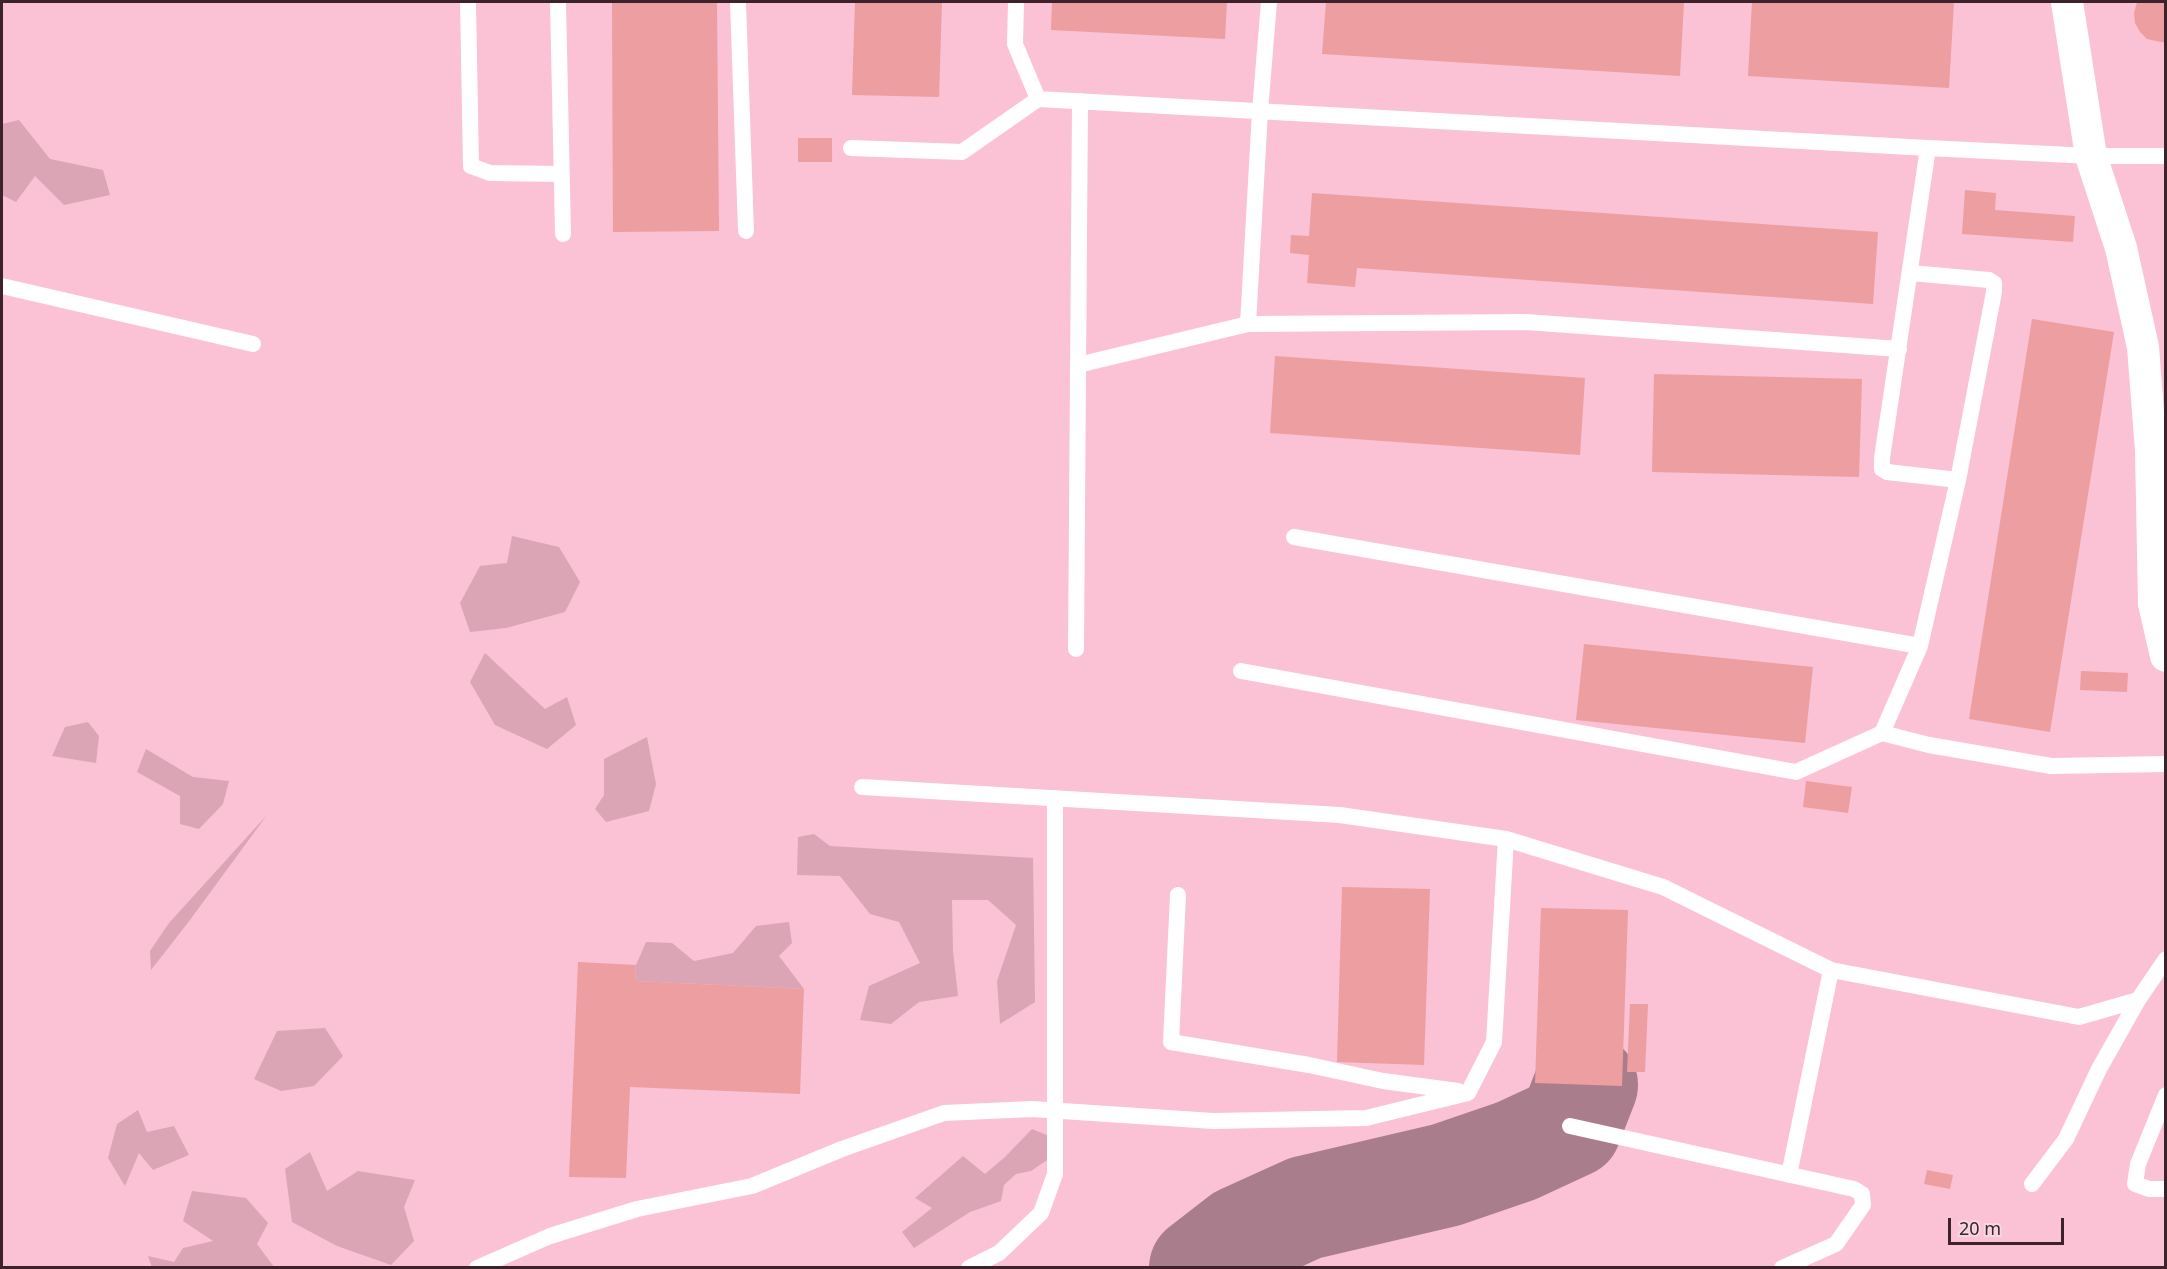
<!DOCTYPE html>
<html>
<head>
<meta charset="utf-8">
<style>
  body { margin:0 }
  #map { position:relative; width:2167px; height:1269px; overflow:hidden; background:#fbc1d4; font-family:"Noto Sans",sans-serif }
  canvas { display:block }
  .frame { position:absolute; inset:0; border:3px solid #3d222b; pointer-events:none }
  .scale { position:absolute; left:1948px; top:1218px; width:116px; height:27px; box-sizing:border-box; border:3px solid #3d222b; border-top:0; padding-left:8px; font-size:18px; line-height:21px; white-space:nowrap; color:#3d222b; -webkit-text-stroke:4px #f6d8e1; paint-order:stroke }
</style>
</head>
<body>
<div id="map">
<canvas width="2167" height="1269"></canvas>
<div class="frame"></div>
<div class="scale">20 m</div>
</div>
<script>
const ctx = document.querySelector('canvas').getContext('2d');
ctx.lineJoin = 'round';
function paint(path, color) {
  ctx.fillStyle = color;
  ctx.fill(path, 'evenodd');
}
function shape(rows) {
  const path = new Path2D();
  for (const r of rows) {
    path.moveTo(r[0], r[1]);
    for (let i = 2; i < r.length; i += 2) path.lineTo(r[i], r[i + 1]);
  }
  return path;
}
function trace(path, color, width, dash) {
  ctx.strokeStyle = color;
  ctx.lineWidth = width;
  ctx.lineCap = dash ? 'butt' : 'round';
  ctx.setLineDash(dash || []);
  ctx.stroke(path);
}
const green = shape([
  [19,120,50,159,103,170,110,195,64,205,35,176,16,202,2,195,2,124],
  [512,536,559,547,580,582,565,612,506,628,470,632,460,603,480,566,507,563],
  [485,653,545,709,567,697,576,725,547,749,495,725,470,682],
  [88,722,99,736,96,763,52,756,65,727],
  [647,737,656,784,649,811,606,822,595,809,604,795,604,759],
  [146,749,193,777,229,781,223,804,199,829,180,824,180,796,137,772],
  [267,815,190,920,151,970,150,951,169,923],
  [814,834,830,846,1033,858,1035,1002,1000,1024,997,981,1016,925,988,900,952,900,953,951,958,996,919,1002,891,1024,860,1020,869,986,920,963,899,922,870,914,840,876,797,875,798,837],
  [789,922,792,943,779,956,804,989,635,981,636,965,646,942,672,943,694,961,733,953,756,926],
  [325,1028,343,1056,314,1086,281,1091,254,1079,277,1031],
  [138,1110,147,1132,174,1126,189,1155,153,1170,139,1153,125,1186,108,1158,117,1124],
  [1032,1129,1054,1138,1059,1152,1031,1171,1016,1174,1004,1185,1001,1201,970,1212,914,1248,902,1232,932,1208,915,1198,963,1156,985,1174,1005,1157],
  [310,1152,327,1191,358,1171,415,1180,404,1207,414,1241,391,1265,337,1246,292,1222,285,1169],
  [192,1191,246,1198,268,1223,257,1244,274,1267,152,1267,148,1256,174,1262,183,1248,213,1241,183,1221]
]);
const taxiway = shape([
  [1201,1268,1241,1237,1305,1208,1446,1175,1516,1151,1570,1126,1586,1085]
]);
const building = shape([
  [612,2,717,2,719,231,613,232],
  [855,2,942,2,939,97,852,95],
  [1052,2,1227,2,1225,39,1051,30],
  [1326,2,1684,2,1680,76,1322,54],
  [1752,2,1954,2,1949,88,1748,76],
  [2137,2,2166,2,2166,43,2147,39,2140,32,2135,23,2134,13],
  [798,138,832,138,832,162,798,162],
  [1965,190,1996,193,1995,210,2075,216,2073,242,1962,234],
  [1312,193,1878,232,1873,304,1357,268,1355,287,1307,283,1309,255,1290,253,1291,235,1309,236],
  [2032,319,2114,332,2050,732,1969,719],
  [1275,356,1585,378,1580,455,1270,433],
  [1654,374,1862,379,1859,477,1652,472],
  [1584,644,1813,667,1805,743,1576,720],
  [2081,671,2128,673,2127,692,2080,690],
  [1806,781,1852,787,1848,813,1803,807],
  [1342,887,1430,889,1424,1065,1337,1062],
  [1541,908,1628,910,1622,1086,1535,1083],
  [578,962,636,965,635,981,804,989,800,1094,630,1087,626,1178,569,1177],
  [1630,1004,1648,1004,1645,1072,1627,1072],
  [1927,1170,1953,1175,1950,1189,1924,1184]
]);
const service = shape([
  [468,2,471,166,490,173,562,174],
  [558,2,563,234],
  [738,2,746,231],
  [1016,2,1015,44,1038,99],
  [851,148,962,152,1038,99,1928,148,2091,156,2166,156],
  [1928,148,1882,458,1882,469,1887,472,1958,480],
  [2,286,253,344],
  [1248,324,1260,111,1269,2],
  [1078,365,1248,324,1526,322,1899,349],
  [1294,537,1920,646],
  [1076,649,1080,101],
  [1241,671,1796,772,1882,733,1920,646,1958,480,1994,292,1994,283,1989,280,1911,273],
  [1882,733,1929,745,2051,766,2166,764],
  [862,787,1340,815,1506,839,1663,887,1831,970,2079,1017,2138,1000],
  [1178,895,1171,1042,1309,1065,1383,1081,1458,1091],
  [2166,1095,2138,1164,2135,1184,2149,1189,2166,1189],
  [1570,1126,1854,1189,1862,1194,1863,1205,1836,1244,1782,1268],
  [1789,1175,1831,970],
  [2032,1184,2066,1139,2099,1069,2138,1000,2166,959],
  [477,1268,550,1236,637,1209,752,1186,842,1149,944,1113,1032,1109,1213,1121,1366,1118,1468,1093,1494,1042,1506,839],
  [969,1268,999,1253,1041,1213,1055,1174,1055,798]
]);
const minor = shape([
  [2067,2,2091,156,2121,248,2143,347,2151,451,2154,604,2166,656]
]);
paint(green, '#dba5b6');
trace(taxiway, '#aa7d8c', 104);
paint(building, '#ed9ea0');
trace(service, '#fff', 16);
trace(minor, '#fff', 32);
</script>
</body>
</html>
